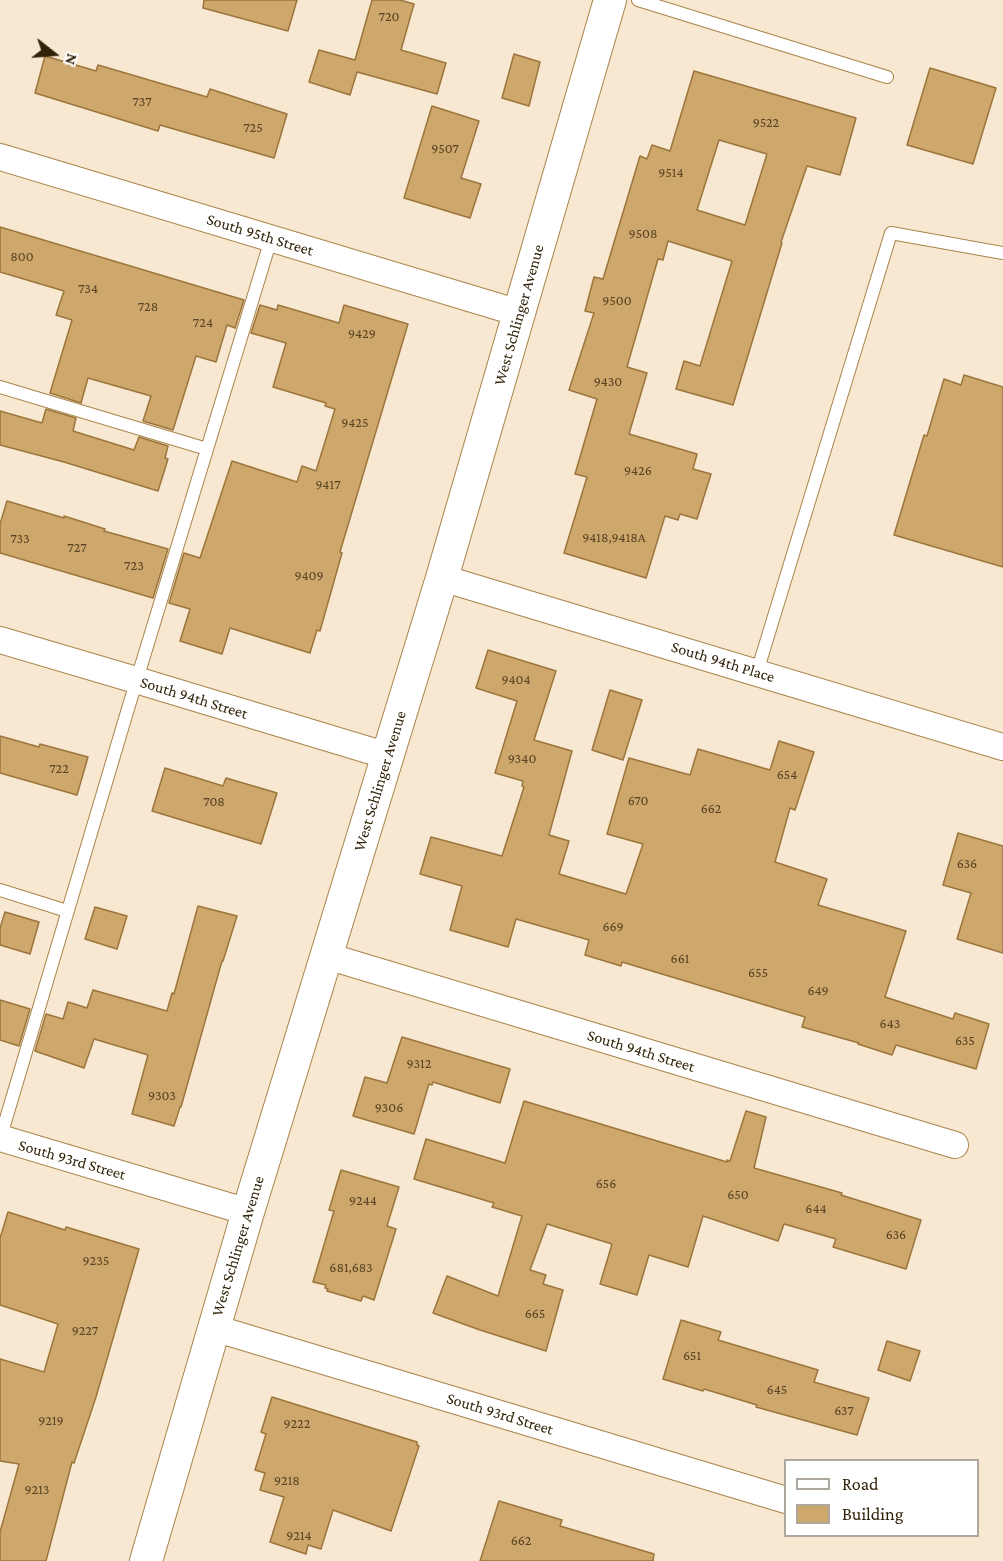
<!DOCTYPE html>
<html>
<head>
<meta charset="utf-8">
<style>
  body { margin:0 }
  #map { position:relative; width:1003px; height:1561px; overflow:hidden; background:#f8e8d1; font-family:"Crimson Pro",serif }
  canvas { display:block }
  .legend { position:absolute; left:784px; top:1459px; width:195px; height:78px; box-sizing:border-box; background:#fff; border:2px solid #ada79d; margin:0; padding:8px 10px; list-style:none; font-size:18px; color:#312209 }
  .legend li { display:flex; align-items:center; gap:12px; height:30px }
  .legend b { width:30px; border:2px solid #ada79d }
  .north { position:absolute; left:24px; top:24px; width:60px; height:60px; -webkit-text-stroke:4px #fff; paint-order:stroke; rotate:107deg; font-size:16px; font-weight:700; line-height:24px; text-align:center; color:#312209 }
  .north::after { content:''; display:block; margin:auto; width:21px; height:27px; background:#312209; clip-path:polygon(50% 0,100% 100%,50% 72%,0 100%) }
</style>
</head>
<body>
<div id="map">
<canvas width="1003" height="1561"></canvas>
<ul class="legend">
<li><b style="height:8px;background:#fff"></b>Road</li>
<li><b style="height:16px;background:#cea76c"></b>Building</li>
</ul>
<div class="north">N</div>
</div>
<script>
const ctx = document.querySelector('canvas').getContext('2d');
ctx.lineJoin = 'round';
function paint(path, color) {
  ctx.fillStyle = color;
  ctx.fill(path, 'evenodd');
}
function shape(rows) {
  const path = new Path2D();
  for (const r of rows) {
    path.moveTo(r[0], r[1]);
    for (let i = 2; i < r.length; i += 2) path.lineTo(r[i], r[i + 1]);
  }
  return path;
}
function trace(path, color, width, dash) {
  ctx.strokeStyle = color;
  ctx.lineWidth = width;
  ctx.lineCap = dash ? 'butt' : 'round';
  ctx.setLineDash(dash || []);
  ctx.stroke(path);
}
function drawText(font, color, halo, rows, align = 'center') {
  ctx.font = font + ' "Crimson Pro",serif';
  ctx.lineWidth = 5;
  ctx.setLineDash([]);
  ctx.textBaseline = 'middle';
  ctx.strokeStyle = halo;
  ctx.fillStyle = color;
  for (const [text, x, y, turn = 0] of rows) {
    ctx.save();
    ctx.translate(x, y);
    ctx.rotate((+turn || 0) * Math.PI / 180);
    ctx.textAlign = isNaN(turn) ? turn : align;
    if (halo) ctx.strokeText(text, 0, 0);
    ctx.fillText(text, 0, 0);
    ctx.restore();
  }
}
const building = shape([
  [204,0,297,0,288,31,203,8,204,0],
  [372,0,400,0,414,4,401,50,446,63,437,94,357,72,350,95,309,82,319,50,355,60,372,0],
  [514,54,540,62,529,106,502,98,514,54],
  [45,56,96,71,98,65,207,97,210,89,287,114,274,158,160,125,158,131,35,93,45,56],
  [930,68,996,88,973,164,907,145,930,68],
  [694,71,856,118,840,175,807,166,781,242,782,243,733,405,676,389,684,361,700,366,732,261,668,241,663,260,658,259,627,367,647,373,629,434,697,454,693,469,711,474,697,519,680,514,678,520,665,516,646,578,564,553,587,477,575,474,597,399,569,390,594,313,585,311,594,277,603,279,640,156,647,159,652,145,670,151,694,71],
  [719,140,767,154,745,225,697,210,719,140],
  [432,106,479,121,461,178,481,184,470,218,404,198,432,106],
  [0,227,244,300,235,328,227,325,216,362,196,356,173,430,143,421,151,396,88,378,81,403,50,393,72,320,56,315,64,291,0,272,0,227],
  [260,305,277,310,278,305,339,323,344,305,408,324,340,552,342,553,320,631,317,630,310,653,230,628,222,654,180,641,190,609,169,603,184,553,200,558,232,461,297,482,302,466,316,471,335,409,325,406,326,403,273,387,286,343,251,333,260,305],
  [964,375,1003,387,1003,567,894,535,924,435,927,436,944,379,961,385,964,375],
  [46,409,76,418,73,431,134,450,139,437,168,446,165,458,168,459,158,491,64,462,0,445,0,411,42,423,46,409],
  [7,501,64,518,64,516,105,529,104,531,168,549,153,598,0,553,0,524,7,501],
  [488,650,556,671,534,740,572,751,549,835,569,841,559,874,626,894,643,844,607,834,629,758,690,775,698,749,770,770,779,741,814,752,795,810,790,808,775,862,827,879,818,905,906,931,885,997,953,1019,955,1013,989,1024,976,1069,896,1045,892,1055,858,1044,859,1043,802,1027,805,1017,622,962,621,966,585,955,589,940,516,919,508,947,450,930,462,886,420,874,431,837,502,856,524,787,522,786,523,781,495,773,517,701,476,688,488,650],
  [610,690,642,700,623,760,592,750,610,690],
  [0,736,39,747,40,744,88,757,77,795,0,773,0,736],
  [165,768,223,786,226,778,277,793,261,844,152,811,165,768],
  [958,833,1003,846,1003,953,957,939,971,893,943,885,958,833],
  [198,906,237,916,223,961,222,961,181,1107,180,1107,174,1126,132,1114,148,1055,94,1039,84,1068,35,1051,46,1014,63,1019,68,1002,87,1008,93,990,167,1011,172,993,174,994,198,906],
  [95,907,127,916,117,949,85,939,95,907],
  [5,912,39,922,30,954,0,945,0,928,5,912],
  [0,1000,30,1009,19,1046,0,1040,0,1000],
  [402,1037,510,1069,500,1103,433,1082,432,1085,429,1084,414,1134,353,1116,365,1077,387,1083,402,1037],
  [524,1101,727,1162,727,1160,730,1161,746,1111,766,1117,754,1168,842,1193,841,1195,921,1220,906,1269,833,1247,836,1239,784,1224,778,1241,703,1216,688,1267,649,1255,637,1295,600,1284,612,1244,547,1224,530,1270,546,1275,543,1284,563,1290,546,1351,480,1330,433,1313,447,1276,498,1296,522,1216,492,1207,494,1203,414,1179,426,1139,505,1163,524,1101],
  [341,1170,399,1187,387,1226,396,1229,374,1300,363,1296,361,1301,327,1291,328,1289,325,1288,326,1285,313,1282,334,1211,329,1210,341,1170],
  [8,1212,65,1230,66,1227,139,1249,96,1397,74,1463,72,1462,46,1561,0,1561,0,1532,19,1464,0,1461,0,1359,44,1372,58,1324,0,1305,0,1238,8,1212],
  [681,1320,721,1332,718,1340,818,1370,814,1382,869,1398,857,1435,756,1407,757,1405,704,1389,703,1391,663,1379,681,1320],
  [887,1341,920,1351,910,1381,878,1370,887,1341],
  [272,1397,417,1442,417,1445,419,1446,391,1531,333,1510,321,1549,308,1545,306,1554,270,1542,284,1497,260,1490,265,1473,255,1470,266,1434,261,1432,272,1397],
  [499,1501,562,1520,560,1526,654,1554,653,1561,480,1561,499,1501]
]);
const service = shape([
  [638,0,887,77],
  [0,387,207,449],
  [757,672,891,233,1003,253],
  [0,890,67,911],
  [0,1139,127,712,271,239]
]);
const minor = shape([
  [0,157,519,313],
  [442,578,1003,747],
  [0,640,136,680,388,756],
  [327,956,955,1145],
  [0,1138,248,1212],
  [214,1328,786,1500]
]);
const tertiary = shape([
  [146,1561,248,1212,442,578,610,0]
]);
const numberNames = [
  ["720",389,17],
  ["737",142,102],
  ["9522",766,123],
  ["725",253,128],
  ["9507",445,149],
  ["9514",671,173],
  ["9508",643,234],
  ["800",22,257],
  ["734",88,289],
  ["9500",617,301],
  ["728",148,307],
  ["724",203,323],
  ["9429",362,334],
  ["9430",608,382],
  ["9425",355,423],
  ["9426",638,471],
  ["9417",328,485],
  ["9418,9418A",614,538],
  ["733",20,539],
  ["727",77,548],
  ["723",134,566],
  ["9409",309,576],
  ["9404",516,680],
  ["9340",522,759],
  ["722",59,769],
  ["654",787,775],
  ["670",638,801],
  ["708",214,802],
  ["662",711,809],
  ["636",967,864],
  ["669",613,927],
  ["661",680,959],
  ["655",758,973],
  ["649",818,991],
  ["643",890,1024],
  ["635",965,1041],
  ["9312",419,1064],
  ["9303",162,1096],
  ["9306",389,1108],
  ["656",606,1184],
  ["650",738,1195],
  ["9244",363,1201],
  ["644",816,1209],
  ["636",896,1235],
  ["9235",96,1261],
  ["681,683",351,1268],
  ["665",535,1314],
  ["9227",85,1331],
  ["651",692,1356],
  ["645",777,1390],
  ["637",844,1411],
  ["9219",51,1421],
  ["9222",297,1424],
  ["9218",287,1481],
  ["9213",37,1490],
  ["9214",299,1536],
  ["662",521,1541]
];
const streetNames = [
  ["South 95th Street",260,235,17],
  ["West Schlinger Avenue",519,315,-74],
  ["South 94th Place",723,662,17],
  ["South 94th Street",194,698,17],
  ["West Schlinger Avenue",380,781,-73],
  ["South 94th Street",641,1051,17],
  ["South 93rd Street",72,1160,16],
  ["West Schlinger Avenue",238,1246,-73],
  ["South 93rd Street",500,1414,17]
];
paint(building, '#cea76c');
trace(building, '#9b753b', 1.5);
trace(service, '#a9834a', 14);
trace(minor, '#a9834a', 28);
trace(tertiary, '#a9834a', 34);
trace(service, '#fff', 12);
trace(minor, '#fff', 26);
trace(tertiary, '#fff', 32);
drawText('14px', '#584322', null, numberNames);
drawText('16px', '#312209', '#fff', streetNames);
</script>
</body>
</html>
